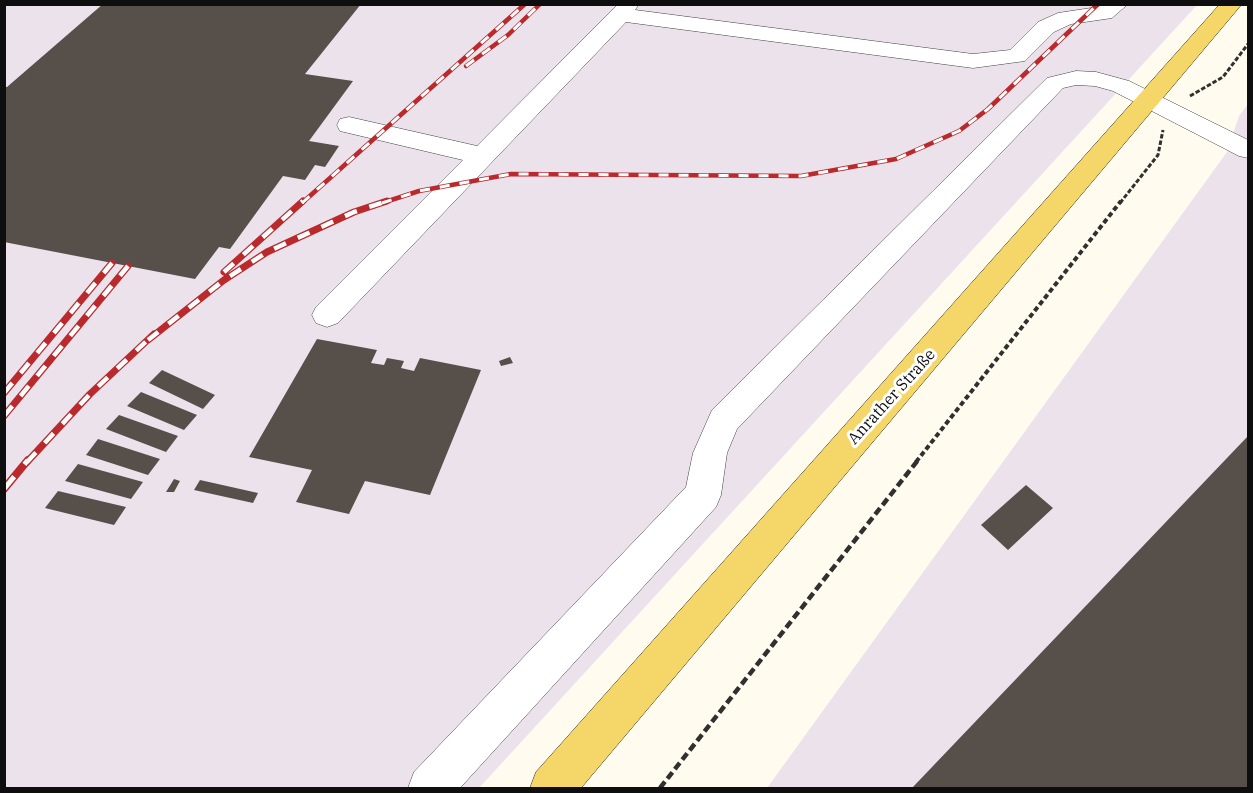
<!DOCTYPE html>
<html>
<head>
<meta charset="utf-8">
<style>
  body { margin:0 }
  #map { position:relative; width:1253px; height:793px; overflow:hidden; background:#fffcef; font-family:"IBM Plex Serif",serif }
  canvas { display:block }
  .frame { position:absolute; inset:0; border:6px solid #0e0e0e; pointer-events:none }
</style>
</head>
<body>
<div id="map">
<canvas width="1253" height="793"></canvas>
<div class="frame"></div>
</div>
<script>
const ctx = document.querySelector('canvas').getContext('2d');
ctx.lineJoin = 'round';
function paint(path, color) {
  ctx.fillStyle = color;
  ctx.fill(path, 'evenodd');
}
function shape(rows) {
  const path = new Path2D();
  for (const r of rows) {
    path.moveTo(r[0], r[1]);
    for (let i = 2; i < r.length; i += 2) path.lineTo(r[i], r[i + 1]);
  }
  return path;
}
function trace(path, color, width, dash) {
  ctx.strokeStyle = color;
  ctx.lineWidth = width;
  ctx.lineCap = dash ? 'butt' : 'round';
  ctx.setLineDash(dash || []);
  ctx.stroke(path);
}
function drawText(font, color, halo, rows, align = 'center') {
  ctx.font = font + ' "IBM Plex Serif",serif';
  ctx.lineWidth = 6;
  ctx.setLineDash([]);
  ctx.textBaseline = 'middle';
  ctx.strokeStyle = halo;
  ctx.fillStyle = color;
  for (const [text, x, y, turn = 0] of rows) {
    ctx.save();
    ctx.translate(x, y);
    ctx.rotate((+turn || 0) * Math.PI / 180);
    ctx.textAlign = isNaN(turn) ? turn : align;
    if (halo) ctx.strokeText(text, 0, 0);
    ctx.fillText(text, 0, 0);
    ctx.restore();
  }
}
const industrial = shape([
  [5,5,1197,5,479,788,5,788],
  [1248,104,1248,788,767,788,1227,152,1239,116]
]);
const building = shape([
  [103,4,361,4,305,74,353,81,309,141,339,146,325,167,315,165,305,180,283,176,230,249,219,247,195,279,4,242,4,87,7,87],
  [317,339,377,350,371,363,384,365,387,358,404,361,401,368,414,371,420,358,481,370,430,495,365,481,349,514,296,502,312,470,249,457],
  [510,357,513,363,501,366,499,361],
  [162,370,215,395,203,409,149,383],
  [141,392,197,415,184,430,127,406],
  [119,415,178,436,166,452,106,429],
  [1248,436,1248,788,912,788],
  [98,439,160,459,148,475,86,455],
  [78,464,143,482,131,499,65,481],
  [174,479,180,481,174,492,166,492],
  [200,480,258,493,253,503,194,490],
  [1026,485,1053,508,1008,550,981,525],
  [58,491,126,507,114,525,45,508]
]);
const pathFar2 = shape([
  [1190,96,1223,77,1248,44],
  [1120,203,1158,155,1163,130]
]);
const pathFar1 = shape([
  [916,462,1121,201]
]);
const path = shape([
  [660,788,918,460]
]);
const minor = shape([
  [618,4,639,4,635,10,973,54,1010,50,1038,22,1058,13,1098,7,1102,4,1128,4,1112,18,1071,24,1054,32,1025,61,973,68,626,22,338,323,327,327,316,323,312,315,316,307,463,160,340,131,337,125,340,119,349,117,477,146,618,4],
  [1076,71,1096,72,1129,81,1248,140,1248,158,1239,156,1113,91,1095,86,1076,85,1063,88,737,429,727,453,721,495,716,507,460,788,408,788,414,772,686,487,693,453,712,410,1047,78,1076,71]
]);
const major = shape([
  [1220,4,1242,4,581,788,530,788,536,772,1220,4]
]);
const railFar2 = shape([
  [466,66,508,35,540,4],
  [302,203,525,4],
  [382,203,419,191,511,174,801,176,896,159,959,131,988,109,1098,4]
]);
const railFar1 = shape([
  [224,272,303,201],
  [148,340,224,280,267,252,354,212,387,201],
  [4,393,112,263],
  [4,416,128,266],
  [27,462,90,394,154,334]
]);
const rail = shape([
  [4,489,28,460]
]);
const streetNames = [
  ["Anrather Straße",892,397,-48]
];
paint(industrial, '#ebe2ec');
paint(building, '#564f4a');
trace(minor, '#414141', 1);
trace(major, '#1f1f1f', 1);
trace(pathFar2, '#303030', 3, [4.5, 2]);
trace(pathFar1, '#303030', 4, [5, 3]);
trace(path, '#303030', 4.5, [8, 4]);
paint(minor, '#fff');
paint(major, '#f5d668');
trace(railFar2, '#ba292c', 4.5);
trace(railFar1, '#ba292c', 7);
trace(rail, '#ba292c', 8);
trace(railFar2, '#fff', 3, [10]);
trace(railFar1, '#fff', 4.5, [13]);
trace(rail, '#fff', 5, [16]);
drawText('16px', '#0e0e0e', '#fff', streetNames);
</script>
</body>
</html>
